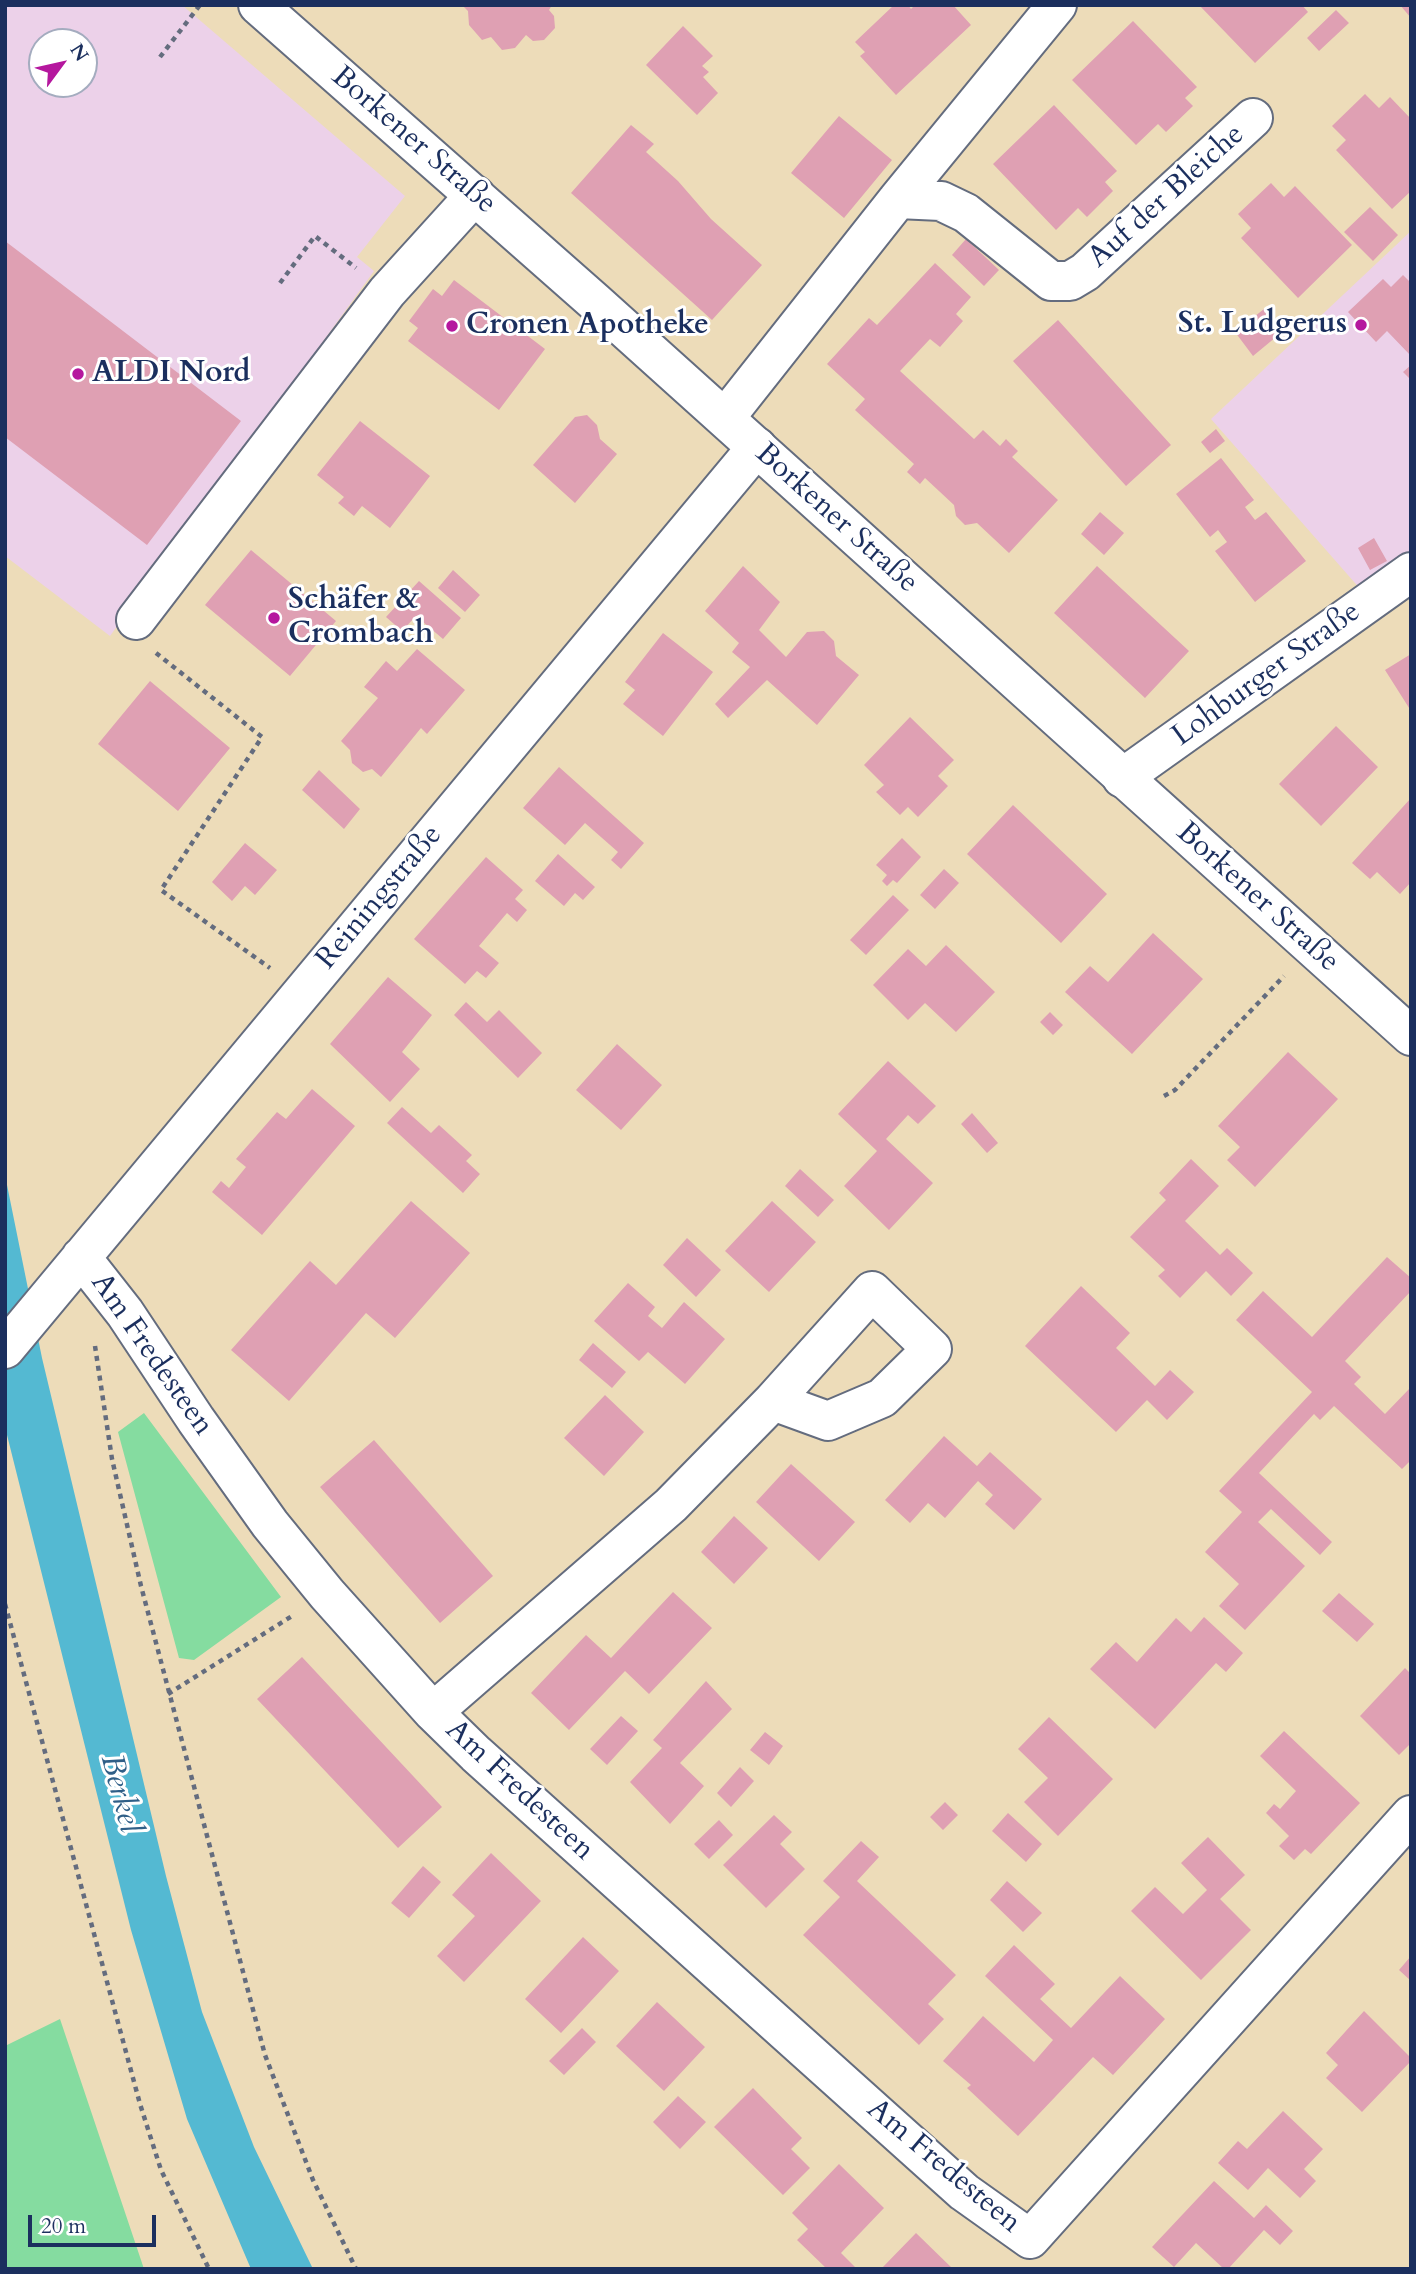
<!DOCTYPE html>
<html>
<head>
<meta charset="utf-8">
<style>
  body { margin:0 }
  #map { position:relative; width:1416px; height:2274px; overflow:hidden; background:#eddcb9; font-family:Cardo,serif }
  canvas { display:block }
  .frame { position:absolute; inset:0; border:7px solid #1b2f5e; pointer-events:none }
  .north { position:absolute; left:28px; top:28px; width:70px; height:70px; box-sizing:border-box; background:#fff; border:2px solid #a4acbf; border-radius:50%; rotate:57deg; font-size:19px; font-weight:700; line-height:28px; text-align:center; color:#1b2f5e }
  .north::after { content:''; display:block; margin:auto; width:24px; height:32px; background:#b5179e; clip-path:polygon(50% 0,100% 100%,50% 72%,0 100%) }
  .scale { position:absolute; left:28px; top:2215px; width:128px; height:32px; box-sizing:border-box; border:4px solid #1b2f5e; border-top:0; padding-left:9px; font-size:21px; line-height:24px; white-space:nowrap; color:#1b2f5e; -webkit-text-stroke:5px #fff; paint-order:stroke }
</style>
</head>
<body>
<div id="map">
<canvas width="1416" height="2274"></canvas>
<div class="frame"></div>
<div class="north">N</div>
<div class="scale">20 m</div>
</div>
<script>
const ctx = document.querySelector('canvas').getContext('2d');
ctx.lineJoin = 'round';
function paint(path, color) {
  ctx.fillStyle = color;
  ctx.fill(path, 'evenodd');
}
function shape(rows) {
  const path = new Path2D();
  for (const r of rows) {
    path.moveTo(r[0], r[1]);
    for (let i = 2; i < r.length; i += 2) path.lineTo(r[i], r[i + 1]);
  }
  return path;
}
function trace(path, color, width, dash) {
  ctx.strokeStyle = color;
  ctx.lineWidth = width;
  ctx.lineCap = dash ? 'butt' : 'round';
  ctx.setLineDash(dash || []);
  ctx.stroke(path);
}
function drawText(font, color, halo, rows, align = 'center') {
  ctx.font = font + ' Cardo,serif';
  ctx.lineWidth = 6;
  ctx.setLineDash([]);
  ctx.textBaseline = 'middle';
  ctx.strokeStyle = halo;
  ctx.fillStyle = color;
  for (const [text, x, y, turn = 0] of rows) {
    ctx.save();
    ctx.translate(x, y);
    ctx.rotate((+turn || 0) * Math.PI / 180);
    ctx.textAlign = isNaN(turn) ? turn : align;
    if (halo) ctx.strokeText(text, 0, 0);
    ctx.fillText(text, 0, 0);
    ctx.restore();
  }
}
const built = shape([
  [5,5,182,5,405,196,357,257,374,271,110,636,5,556],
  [42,42,84,42,84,84,42,84],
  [1411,231,1411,558,1362,591,1211,419]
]);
const green = shape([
  [144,1413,281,1597,194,1660,179,1658,118,1432],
  [60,2019,141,2260,144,2269,5,2269,5,2046]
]);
const water = shape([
  [5,1175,42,1358,166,1876,202,2012,254,2147,313,2269,251,2269,187,2119,131,1930,5,1427]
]);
const building = shape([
  [462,5,552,5,549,10,554,16,555,28,544,40,533,41,526,35,515,48,502,50,491,37,482,40,469,25,468,11],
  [894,5,908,5,911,9,915,5,953,5,971,25,896,95,860,56,865,52,855,42],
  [1199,5,1302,5,1308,12,1255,63],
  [1400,5,1411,5,1411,18],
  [1336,10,1349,23,1319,51,1307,38],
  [1133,21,1197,87,1185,98,1193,106,1166,132,1158,124,1136,145,1072,80],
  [683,26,713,56,702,66,709,72,703,77,718,93,697,115,646,65],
  [1365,94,1379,108,1390,97,1411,119,1411,191,1392,209,1336,150,1346,140,1332,126],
  [1054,105,1117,171,1105,182,1113,191,1087,217,1078,208,1056,230,993,164],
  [839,116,892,160,844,218,791,173],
  [631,125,654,144,646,152,678,181,711,219,762,265,712,320,571,193],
  [1271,183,1284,197,1295,186,1352,245,1298,298,1241,238,1251,228,1238,214],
  [1370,207,1398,235,1373,261,1344,232],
  [966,239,999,270,984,286,952,255],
  [5,241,241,421,147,545,5,437],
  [935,263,971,297,956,314,963,321,940,347,930,339,900,371,974,439,983,430,1000,446,1006,439,1018,451,1012,457,1058,500,1009,553,977,523,965,525,956,516,954,505,925,478,920,484,907,472,914,464,855,410,865,399,827,364,869,318,877,325],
  [1403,275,1411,283,1411,356,1387,331,1376,342,1348,312,1383,279,1391,287],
  [454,280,545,349,499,410,408,341,418,328,409,321,433,289,442,296],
  [1264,309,1282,332,1253,356,1235,332],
  [1058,320,1171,445,1126,486,1013,361],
  [1411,365,1411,380,1403,372],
  [587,415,597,425,600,439,617,454,575,503,533,465,575,417],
  [360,421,430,476,390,528,362,506,354,516,338,503,344,497,317,475],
  [1216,429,1225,441,1210,453,1201,442],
  [1221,458,1254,500,1245,507,1255,520,1266,512,1306,561,1255,602,1215,551,1227,542,1218,530,1210,537,1176,494],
  [1100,512,1124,533,1104,555,1081,534],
  [1374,538,1387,561,1370,570,1358,548],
  [251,550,336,621,290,676,205,605],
  [743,566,780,602,759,630,786,657,807,632,824,631,834,641,836,656,859,675,817,725,767,680,728,718,715,704,750,667,732,652,739,643,705,611],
  [1097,566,1189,651,1145,698,1054,613],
  [453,570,480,595,465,612,438,588],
  [419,581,461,618,443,639,416,616,402,631,386,617],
  [663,633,713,672,663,736,623,704,635,690,625,682],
  [417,649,465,690,427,734,421,728,381,777,372,769,363,772,352,763,350,750,341,741,378,698,364,687,386,661,397,671],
  [1411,654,1411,711,1385,670],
  [150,681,230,748,178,811,98,744],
  [910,717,954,760,938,776,948,786,918,817,908,807,900,815,876,792,884,785,864,765],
  [1336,726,1378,767,1321,826,1279,784],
  [559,767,644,843,621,869,611,860,618,852,585,823,565,845,523,808],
  [319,770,360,809,344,829,302,790],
  [1411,798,1411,882,1400,894,1377,872,1370,879,1352,863],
  [1013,805,1107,894,1061,943,967,854],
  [902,838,921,857,897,883,893,880,887,886,882,881,887,875,876,865],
  [245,843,277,870,255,895,245,886,232,901,212,882],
  [558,854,595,887,583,900,575,893,564,906,535,881],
  [486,857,523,890,515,899,527,910,517,922,507,913,479,946,499,963,486,978,477,971,465,984,414,939],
  [944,869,959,883,935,909,920,895],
  [893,895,909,910,866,955,850,940],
  [1153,933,1203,979,1132,1054,1065,992,1090,966,1108,982],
  [946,945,995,992,956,1032,925,1003,908,1020,873,985,908,949,926,966],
  [388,977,432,1015,402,1052,420,1069,390,1102,330,1044],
  [466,1002,487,1022,499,1010,542,1053,518,1078,454,1015],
  [1050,1012,1063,1025,1053,1035,1040,1022],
  [617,1044,662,1085,621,1130,576,1090],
  [1288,1052,1338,1099,1255,1187,1227,1160,1240,1147,1218,1126],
  [888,1061,936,1106,918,1124,908,1115,886,1139,933,1183,889,1230,844,1186,877,1151,838,1114],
  [312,1089,355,1126,262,1235,212,1192,221,1181,229,1188,246,1167,236,1159,277,1112,286,1119],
  [402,1107,431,1133,439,1125,472,1155,466,1161,480,1174,463,1193,387,1123],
  [972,1113,998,1143,987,1153,961,1124],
  [1191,1159,1219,1186,1185,1221,1220,1255,1227,1248,1253,1273,1231,1296,1206,1271,1180,1298,1158,1276,1165,1270,1130,1237,1166,1200,1159,1193],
  [800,1169,834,1200,818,1217,785,1186],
  [411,1201,470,1253,395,1338,366,1313,289,1401,231,1350,310,1261,336,1285],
  [772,1201,816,1242,769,1292,725,1251],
  [687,1238,721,1270,696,1297,663,1265],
  [1387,1257,1411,1278,1411,1291,1345,1361,1361,1377,1354,1384,1385,1414,1411,1387,1411,1460,1402,1469,1334,1406,1320,1420,1314,1414,1259,1473,1332,1542,1320,1555,1271,1509,1258,1522,1305,1566,1245,1630,1219,1606,1239,1584,1205,1552,1242,1512,1219,1491,1312,1392,1236,1320,1263,1291,1312,1337],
  [628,1283,655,1307,648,1316,662,1328,684,1302,725,1339,685,1384,648,1352,639,1361,594,1321],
  [1081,1286,1130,1333,1116,1348,1155,1386,1170,1370,1194,1392,1167,1420,1147,1400,1116,1432,1025,1346],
  [593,1343,626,1372,612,1388,579,1360],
  [605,1395,644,1432,604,1476,564,1438],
  [944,1436,977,1466,990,1452,1042,1499,1014,1530,985,1504,993,1495,978,1481,945,1518,928,1503,910,1523,885,1500],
  [374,1440,493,1576,440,1623,320,1487],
  [791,1464,855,1522,819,1561,756,1502],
  [734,1516,768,1548,734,1584,701,1552],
  [673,1592,712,1628,649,1694,625,1671,569,1730,531,1693,586,1635,611,1658],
  [1339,1593,1374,1624,1357,1642,1322,1611],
  [1204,1617,1243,1653,1226,1672,1216,1663,1155,1729,1090,1669,1116,1642,1137,1662,1176,1618,1191,1632],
  [302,1657,442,1807,398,1848,257,1699],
  [1405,1668,1411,1674,1411,1743,1399,1755,1360,1716],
  [706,1681,732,1709,680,1763,704,1786,670,1824,630,1782,662,1748,653,1740],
  [621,1716,638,1731,607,1765,590,1749],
  [1049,1717,1113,1779,1058,1836,1024,1802,1048,1778,1018,1749],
  [1284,1731,1360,1803,1311,1854,1305,1849,1294,1860,1279,1846,1289,1836,1266,1813,1274,1804,1280,1809,1296,1791,1260,1756],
  [765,1732,783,1746,769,1765,750,1750],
  [740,1767,754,1781,731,1807,717,1793],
  [945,1802,958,1815,943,1830,930,1817],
  [1008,1813,1042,1844,1026,1862,992,1831],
  [774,1815,792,1832,780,1844,805,1869,766,1908,723,1865],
  [719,1820,733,1835,709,1859,694,1844],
  [1208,1837,1245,1875,1220,1899,1251,1930,1201,1980,1131,1911,1155,1887,1183,1914,1207,1890,1181,1863],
  [861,1841,879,1857,857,1881,956,1975,928,2004,944,2019,919,2045,803,1935,840,1897,823,1881],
  [491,1853,541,1901,464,1982,437,1956,475,1916,452,1895],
  [423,1866,441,1882,409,1918,391,1903],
  [1007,1881,1042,1913,1023,1932,990,1900],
  [583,1937,619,1971,561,2033,525,1999],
  [1014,1945,1055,1984,1040,1999,1071,2028,1120,1976,1165,2019,1113,2075,1093,2057,1018,2136,967,2088,971,2085,943,2061,983,2016,1034,2062,1053,2040,985,1976],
  [1411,1956,1411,1981,1399,1970],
  [657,2002,705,2047,664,2091,616,2046],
  [1364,2011,1411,2058,1411,2061,1362,2112,1326,2078,1338,2065,1326,2053],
  [582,2028,596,2042,564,2075,549,2061],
  [753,2088,802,2138,791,2149,810,2168,783,2195,714,2127],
  [678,2096,706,2122,680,2149,653,2122],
  [1283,2111,1323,2149,1304,2169,1316,2181,1300,2198,1268,2168,1248,2190,1218,2163,1238,2141,1247,2149],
  [839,2164,884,2208,841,2253,857,2269,827,2269,797,2240,808,2229,792,2213],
  [1214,2181,1254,2218,1266,2205,1293,2231,1280,2245,1264,2230,1228,2269,1224,2269,1196,2243,1174,2267,1152,2247],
  [916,2233,953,2269,881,2269]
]);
const path = shape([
  [160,57,200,5],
  [280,283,315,236,356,268],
  [156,653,262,737,161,890,270,968],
  [1164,1096,1175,1090,1284,976],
  [95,1346,112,1459,141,1586,265,2055,313,2180,356,2269],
  [5,1604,140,2104,161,2170,209,2269],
  [168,1694,292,1616]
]);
const minor = shape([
  [898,199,941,201,966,213,1051,281,1070,281,1085,272,1253,118],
  [725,418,898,199,1057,5],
  [136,620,387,292,475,195],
  [1122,778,1411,572],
  [81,1257,125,1313,196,1420,270,1524,327,1594,433,1712,476,1754,964,2192,1030,2239,1411,1815],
  [5,1349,757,447],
  [433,1712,671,1505,773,1401,828,1421,882,1398,932,1349,872,1291,773,1401]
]);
const tertiary = shape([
  [258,5,595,302,1411,1036]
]);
const markers = [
  [1361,325,7,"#b5179e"],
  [452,326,7,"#b5179e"],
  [78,374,7,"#b5179e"],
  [274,618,7,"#b5179e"]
];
const streetNames = [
  ["Borkener Straße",413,141,41],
  ["Auf der Bleiche",1167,197,-42],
  ["Borkener Straße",836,519,42],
  ["Lohburger Straße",1267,675,-36],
  ["Reiningstraße",380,898,-50],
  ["Borkener Straße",1257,898,42],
  ["Am Fredesteen",151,1355,55],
  ["Am Fredesteen",519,1791,43],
  ["Am Fredesteen",943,2167,40]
];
const poiNames = [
  ["St. Ludgerus",1347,325,"right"],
  ["Cronen Apotheke",466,326],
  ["ALDI Nord",92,374],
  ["Schäfer &",288,601],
  ["Crombach",288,635]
];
const waterNames = [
  ["Berkel",119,1794,75]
];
paint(built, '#ecd1e9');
paint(green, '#85dca0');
paint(water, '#54b9d2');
paint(building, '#dfa0b3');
trace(minor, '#646c7e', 42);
trace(tertiary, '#646c7e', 42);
trace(path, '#646c7e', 4.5, [5, 5]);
trace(minor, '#fff', 38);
trace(tertiary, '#fff', 38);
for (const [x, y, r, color] of markers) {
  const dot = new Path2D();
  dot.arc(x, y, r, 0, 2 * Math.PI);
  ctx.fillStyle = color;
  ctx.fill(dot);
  trace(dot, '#fff', 2.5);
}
drawText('30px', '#1b2f5e', '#fff', streetNames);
drawText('bold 30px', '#1b2f5e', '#fff', poiNames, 'left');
drawText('italic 32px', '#2f5f87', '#fff', waterNames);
</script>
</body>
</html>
